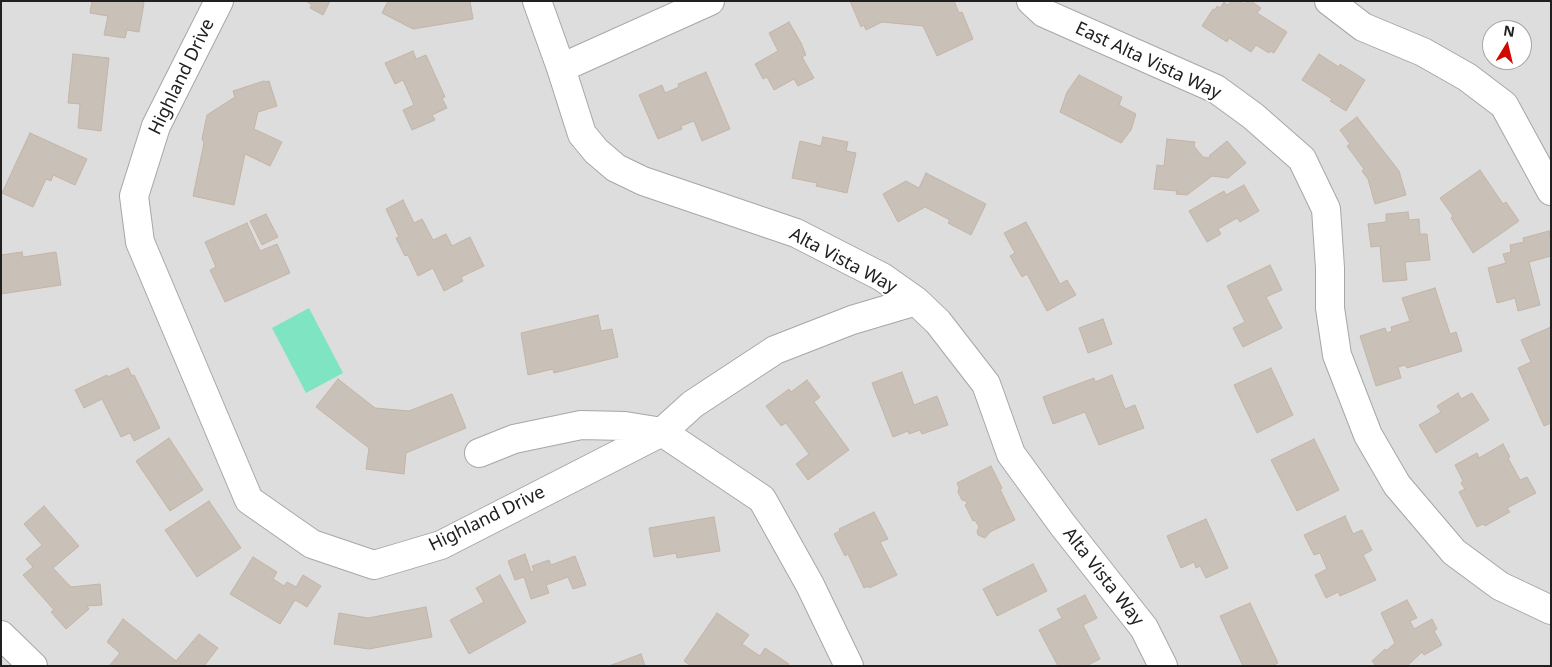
<!DOCTYPE html>
<html>
<head>
<meta charset="utf-8">
<style>
  body { margin:0 }
  #map { position:relative; width:1552px; height:667px; overflow:hidden; background:#f1eee5; font-family:"Noto Sans",sans-serif }
  canvas { display:block }
  .frame { position:absolute; inset:0; border:2px solid #202020; pointer-events:none }
  .north { position:absolute; left:1482px; top:20px; width:50px; height:50px; box-sizing:border-box; background:#fff; border:1px solid #a6a6a6; border-radius:50%; rotate:9deg; font-size:14px; font-weight:700; line-height:20px; text-align:center; color:#202020 }
  .north::after { content:''; display:block; margin:auto; width:18px; height:22px; background:#cf0900; clip-path:polygon(50% 0,100% 100%,50% 72%,0 100%) }
</style>
</head>
<body>
<div id="map">
<canvas width="1552" height="667"></canvas>
<div class="frame"></div>
<div class="north">N</div>
</div>
<script>
const ctx = document.querySelector('canvas').getContext('2d');
ctx.lineJoin = 'round';
function paint(path, color) {
  ctx.fillStyle = color;
  ctx.fill(path, 'evenodd');
}
function shape(rows) {
  const path = new Path2D();
  for (const r of rows) {
    path.moveTo(r[0], r[1]);
    for (let i = 2; i < r.length; i += 2) path.lineTo(r[i], r[i + 1]);
  }
  return path;
}
function trace(path, color, width, dash) {
  ctx.strokeStyle = color;
  ctx.lineWidth = width;
  ctx.lineCap = dash ? 'butt' : 'round';
  ctx.setLineDash(dash || []);
  ctx.stroke(path);
}
function drawText(font, color, halo, rows, align = 'center') {
  ctx.font = font + ' "Noto Sans",sans-serif';
  ctx.lineWidth = 4;
  ctx.setLineDash([]);
  ctx.textBaseline = 'middle';
  ctx.strokeStyle = halo;
  ctx.fillStyle = color;
  for (const [text, x, y, turn = 0] of rows) {
    ctx.save();
    ctx.translate(x, y);
    ctx.rotate((+turn || 0) * Math.PI / 180);
    ctx.textAlign = isNaN(turn) ? turn : align;
    if (halo) ctx.strokeText(text, 0, 0);
    ctx.fillText(text, 0, 0);
    ctx.restore();
  }
}
const residential = shape([
  [1,1,1551,1,1551,666,1,666],
  [1492,30,1522,30,1522,60,1492,60]
]);
const pitch = shape([
  [309,308,343,373,306,393,272,328]
]);
const building = shape([
  [92,1,141,1,144,3,139,32,127,30,125,38,104,35,108,16,90,13,92,1],
  [306,1,330,1,323,15,310,8,312,5,306,1],
  [388,1,470,1,473,19,413,29,382,13,388,1],
  [850,1,954,1,959,13,962,12,973,39,937,56,923,26,882,22,866,30,864,25,861,27,850,1],
  [1231,1,1240,1,1245,4,1247,1,1251,1,1261,8,1257,13,1287,32,1274,53,1270,51,1269,53,1256,45,1251,52,1229,38,1227,42,1202,26,1213,9,1215,10,1217,6,1220,8,1224,2,1228,5,1231,1],
  [789,22,801,43,806,55,802,57,814,78,798,86,794,79,774,90,767,77,763,79,755,64,778,51,769,33,789,22],
  [413,51,416,59,426,55,445,97,442,98,447,108,432,115,435,120,412,130,403,110,414,105,403,80,395,84,385,63,413,51],
  [73,54,109,58,101,131,78,128,80,104,68,103,73,54],
  [1319,54,1339,67,1340,64,1365,80,1346,111,1330,101,1332,99,1302,80,1319,54],
  [706,72,730,129,702,141,694,121,681,126,682,129,658,139,639,95,662,85,665,93,679,87,678,84,706,72],
  [1079,75,1122,97,1119,105,1136,114,1131,130,1121,143,1060,112,1067,92,1079,75],
  [264,81,265,82,269,81,277,106,258,112,254,129,282,142,270,166,245,154,234,205,193,196,204,143,202,139,207,115,235,97,233,91,264,81],
  [1357,117,1399,171,1406,195,1375,204,1368,179,1362,171,1364,169,1347,146,1350,144,1340,130,1357,117],
  [30,133,87,159,75,185,53,175,51,181,46,179,33,207,2,193,30,133],
  [823,137,848,142,846,151,856,153,847,193,816,186,817,183,792,178,800,141,821,146,823,137],
  [1167,139,1195,142,1194,146,1203,157,1209,158,1210,155,1227,141,1246,163,1228,178,1212,176,1187,195,1176,194,1177,191,1154,189,1157,165,1164,166,1167,139],
  [1480,170,1503,204,1506,202,1519,221,1473,253,1451,218,1453,216,1440,198,1480,170],
  [926,173,986,204,971,235,948,223,950,220,925,207,898,222,883,194,906,181,919,188,926,173],
  [1244,185,1259,211,1240,222,1237,218,1218,229,1221,234,1207,242,1189,211,1224,191,1226,195,1244,185],
  [403,200,414,223,422,219,433,240,446,234,452,246,470,237,484,266,461,277,463,281,444,291,433,268,418,276,408,255,405,256,396,238,399,237,386,209,403,200],
  [1408,212,1409,220,1419,219,1420,234,1427,234,1430,260,1405,262,1407,280,1383,282,1380,246,1371,247,1368,224,1386,222,1386,214,1408,212],
  [266,214,278,237,262,245,250,221,266,214],
  [1026,222,1060,284,1067,280,1076,295,1047,311,1027,274,1022,277,1010,256,1015,253,1004,233,1026,222],
  [247,223,260,251,277,244,290,273,225,302,210,270,216,267,205,242,247,223],
  [1549,231,1551,240,1551,256,1529,262,1540,305,1518,311,1515,298,1497,303,1488,268,1506,263,1503,254,1511,252,1510,245,1524,242,1523,238,1549,231],
  [22,252,23,257,56,252,61,285,1,294,1,255,22,252],
  [1270,265,1282,290,1266,297,1282,328,1243,347,1233,328,1245,322,1227,286,1270,265],
  [1435,288,1450,334,1456,332,1462,351,1407,368,1405,365,1398,367,1401,378,1376,386,1360,336,1385,328,1387,333,1392,331,1391,327,1410,321,1402,298,1435,288],
  [598,315,601,331,612,329,618,357,554,373,553,369,528,375,521,333,598,315],
  [1103,319,1112,344,1088,353,1079,328,1103,319],
  [1551,327,1551,423,1544,426,1518,368,1531,362,1521,340,1551,327],
  [128,368,132,376,134,375,160,428,134,441,130,433,121,437,102,399,84,408,75,390,107,375,108,377,128,368],
  [1271,368,1293,415,1257,433,1234,385,1271,368],
  [902,372,914,405,937,396,948,425,922,434,920,430,909,434,908,431,893,437,872,383,902,372],
  [1112,375,1125,409,1135,405,1144,428,1099,445,1085,412,1053,424,1043,397,1094,378,1095,382,1112,375],
  [338,379,375,408,409,411,452,394,466,428,406,453,404,474,366,469,369,448,316,407,338,379],
  [807,380,820,397,814,402,849,450,808,480,796,464,809,454,786,423,781,426,766,406,789,389,791,392,807,380],
  [1458,393,1461,399,1472,393,1489,420,1436,453,1419,425,1441,412,1437,406,1458,393],
  [169,438,203,490,170,511,136,461,169,438],
  [1314,439,1339,490,1297,511,1271,460,1314,439],
  [1503,444,1510,457,1508,458,1520,480,1527,477,1536,493,1507,508,1510,512,1485,526,1483,524,1477,527,1459,492,1465,489,1461,483,1463,481,1455,465,1477,453,1479,458,1503,444],
  [991,466,1002,488,1000,489,1015,520,990,532,985,538,978,535,977,531,979,527,975,520,973,521,965,505,967,504,966,501,962,500,958,492,959,488,957,483,991,466],
  [209,501,241,548,197,577,165,530,209,501],
  [44,506,79,546,53,568,71,587,100,584,102,605,87,606,89,609,66,629,51,612,54,610,23,575,33,567,26,559,42,545,24,524,44,506],
  [874,512,888,539,880,542,897,575,869,588,869,586,864,588,848,554,845,556,834,534,840,531,839,529,874,512],
  [1345,516,1353,534,1362,530,1372,550,1363,555,1376,580,1340,596,1338,592,1326,598,1315,575,1327,569,1320,553,1314,555,1304,535,1345,516],
  [714,517,720,551,677,558,676,553,654,557,649,528,714,517],
  [1206,519,1228,568,1206,578,1200,566,1196,568,1194,562,1181,568,1167,536,1206,519],
  [525,554,531,572,534,571,532,566,549,560,551,565,575,556,586,585,573,589,568,577,546,585,549,593,531,599,524,577,515,580,508,561,525,554],
  [253,557,277,572,273,579,284,586,287,582,296,587,303,575,321,586,307,607,295,600,280,624,230,594,253,557],
  [1033,564,1047,591,997,616,983,589,1033,564],
  [500,575,526,622,469,654,450,620,484,602,476,588,500,575],
  [1085,595,1097,618,1083,625,1100,659,1086,666,1058,666,1039,630,1062,618,1057,609,1085,595],
  [1407,600,1417,618,1410,621,1414,629,1432,619,1437,629,1434,631,1442,645,1424,655,1422,652,1407,666,1376,666,1372,661,1385,649,1386,651,1395,643,1381,613,1407,600],
  [1250,603,1278,663,1272,666,1243,666,1220,616,1250,603],
  [426,607,432,637,369,649,334,644,339,613,368,618,426,607],
  [717,613,749,635,742,644,760,656,765,648,789,664,787,666,691,666,684,661,717,613],
  [123,619,176,661,199,634,218,648,204,666,192,666,189,664,188,666,109,666,120,653,107,642,123,619],
  [641,654,645,666,609,666,641,654]
]);
const minor = shape([
  [219,1,156,126,134,196,140,242,249,500,312,544,374,565,441,545,662,432,693,404,775,350,852,320,916,301],
  [537,1,561,68,582,134,596,151,616,168,643,181,796,233,882,277,916,301,938,322,986,384,1011,454,1062,524,1144,628,1163,666],
  [1031,1,1044,13,1216,89,1253,116,1302,159,1326,209,1330,268,1330,308,1337,355,1368,435,1397,485,1454,552,1500,586,1551,610],
  [1329,1,1363,27,1423,52,1467,77,1504,105,1551,191],
  [561,68,710,1],
  [479,453,514,439,581,425,625,426,662,432,762,499,810,585,849,666],
  [1,635,33,666]
]);
const streetNames = [
  ["East Alta Vista Way",1148,61,25],
  ["Highland Drive",182,77,-64],
  ["Alta Vista Way",843,261,28],
  ["Highland Drive",487,519,-26],
  ["Alta Vista Way",1103,577,52]
];
paint(residential, '#dedddd');
paint(pitch, '#7fe4c1');
paint(building, '#c9c0b8');
trace(building, '#c4b5a7', 1);
trace(minor, '#a7a7a7', 30);
trace(minor, '#fff', 28);
drawText('18px', '#202020', '#fff', streetNames);
</script>
</body>
</html>
